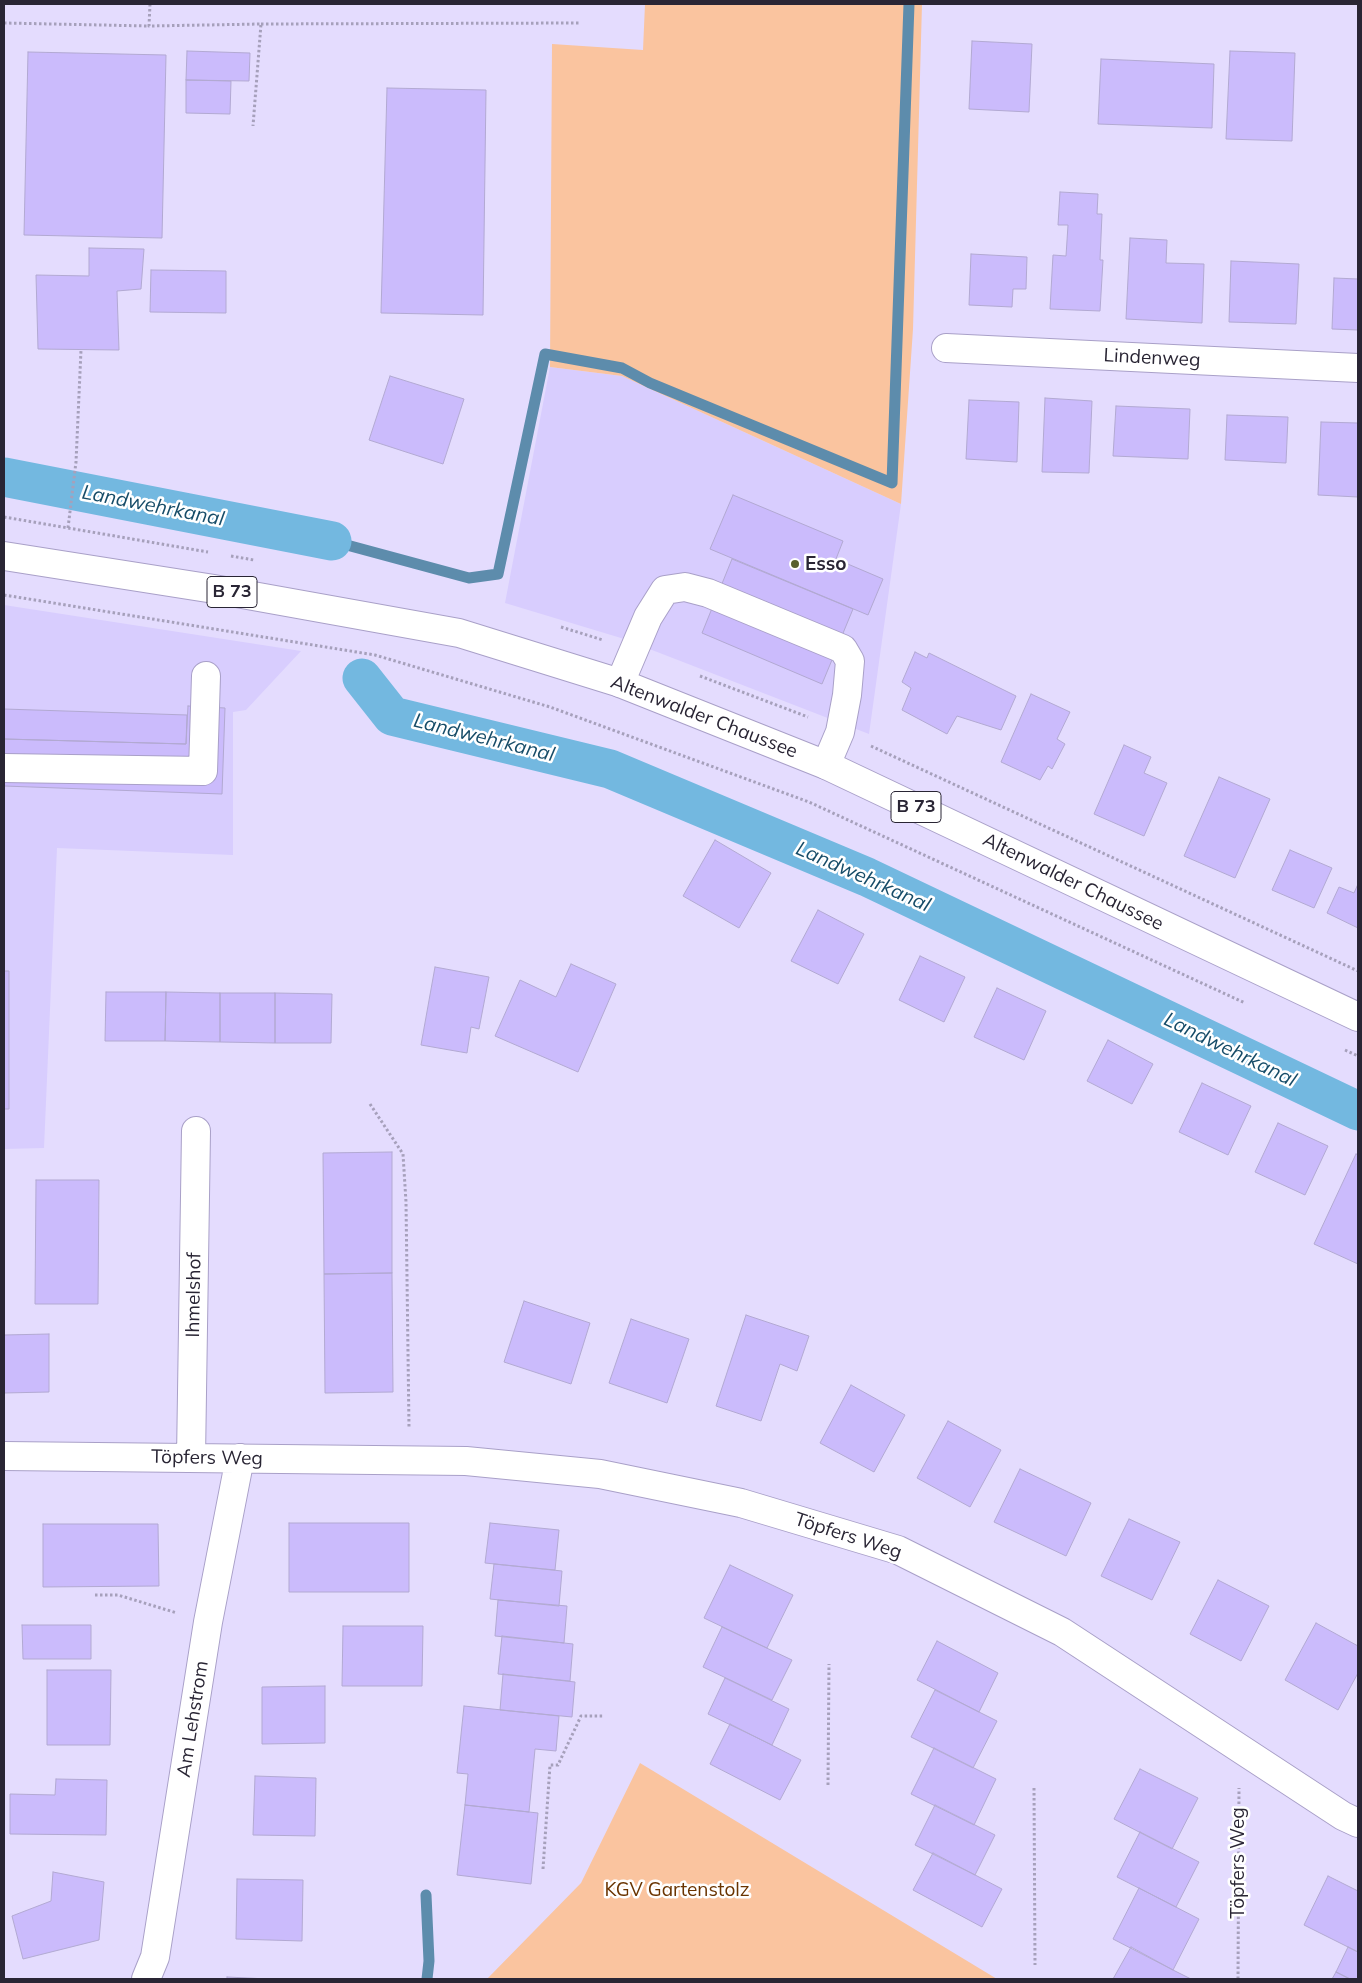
<!DOCTYPE html>
<html>
<head>
<meta charset="utf-8">
<style>
  body { margin:0 }
  #map { position:relative; width:1362px; height:1983px; overflow:hidden; background:#e4dcfe; font-family:Mulish,sans-serif }
  canvas { display:block }
  .frame { position:absolute; inset:0; border:5px solid #292534; pointer-events:none }
</style>
</head>
<body>
<div id="map">
<canvas width="1362" height="1983"></canvas>
<div class="frame"></div>
</div>
<script>
const ctx = document.querySelector('canvas').getContext('2d');
ctx.lineJoin = 'round';
function paint(path, color) {
  ctx.fillStyle = color;
  ctx.fill(path, 'evenodd');
}
function shape(rows) {
  const path = new Path2D();
  for (const r of rows) {
    path.moveTo(r[0], r[1]);
    for (let i = 2; i < r.length; i += 2) path.lineTo(r[i], r[i + 1]);
  }
  return path;
}
function trace(path, color, width, dash) {
  ctx.strokeStyle = color;
  ctx.lineWidth = width;
  ctx.lineCap = dash ? 'butt' : 'round';
  ctx.setLineDash(dash || []);
  ctx.stroke(path);
}
function drawText(font, color, halo, rows, align = 'center') {
  ctx.font = font + ' Mulish,sans-serif';
  ctx.lineWidth = 5;
  ctx.setLineDash([]);
  ctx.textBaseline = 'middle';
  ctx.strokeStyle = halo;
  ctx.fillStyle = color;
  for (const [text, x, y, turn = 0] of rows) {
    ctx.save();
    ctx.translate(x, y);
    ctx.rotate((+turn || 0) * Math.PI / 180);
    ctx.textAlign = isNaN(turn) ? turn : align;
    if (halo) ctx.strokeText(text, 0, 0);
    ctx.fillText(text, 0, 0);
    ctx.restore();
  }
}
const built = shape([
  [550,367,622,376,901,504,869,734,621,638,505,603],
  [4,605,301,651,246,710,233,712,233,855,57,848,44,1148,4,1149]
]);
const green = shape([
  [645,4,922,4,913,329,901,504,622,376,550,367,552,44,643,50],
  [640,1763,997,1979,487,1979,581,1883]
]);
const stream = shape([
  [332,541,469,578,498,574,545,354,622,368,650,383,892,483,909,4],
  [426,1895,429,1961,427,1979]
]);
const canal = shape([
  [4,477,332,541],
  [362,678,392,716,610,769,867,877,1358,1111]
]);
const building = shape([
  [972,41,1032,44,1029,112,969,109,972,41],
  [187,51,250,53,249,81,186,80,187,51],
  [1230,51,1295,53,1292,141,1226,139,1230,51],
  [28,52,166,55,162,238,24,235,28,52],
  [1101,59,1214,64,1212,128,1098,124,1101,59],
  [186,80,231,81,230,114,186,113,186,80],
  [387,88,486,90,483,315,381,313,387,88],
  [1060,192,1098,194,1097,214,1102,214,1100,260,1103,260,1100,311,1050,309,1053,255,1066,256,1068,225,1058,225,1060,192],
  [1130,238,1167,240,1166,263,1204,264,1202,323,1126,319,1130,238],
  [89,248,144,249,141,289,117,291,119,350,38,349,36,275,89,276,89,248],
  [971,254,1027,257,1026,289,1013,289,1012,307,969,305,971,254],
  [1231,261,1299,264,1296,324,1229,322,1231,261],
  [151,270,226,271,226,313,150,312,151,270],
  [1334,278,1358,279,1358,330,1332,329,1334,278],
  [390,376,464,399,443,464,369,440,390,376],
  [1045,398,1092,401,1089,473,1042,472,1045,398],
  [969,400,1019,402,1017,462,966,459,969,400],
  [1116,406,1190,409,1188,459,1113,456,1116,406],
  [1227,415,1288,417,1286,463,1225,460,1227,415],
  [1321,422,1358,423,1358,497,1318,495,1321,422],
  [733,495,843,541,836,559,883,579,868,615,710,549,733,495],
  [732,559,853,609,822,684,702,633,732,559],
  [915,652,927,658,929,653,1016,696,1001,730,957,716,947,734,902,710,911,688,902,682,915,652],
  [1031,694,1070,712,1057,739,1065,744,1052,769,1048,766,1040,780,1001,762,1031,694],
  [188,706,225,708,222,794,4,786,4,739,186,744,188,706],
  [4,709,187,715,186,744,4,739,4,709],
  [1124,745,1151,757,1144,773,1167,783,1144,836,1094,814,1124,745],
  [1219,777,1270,799,1235,878,1184,856,1219,777],
  [715,840,771,873,739,928,683,896,715,840],
  [1290,850,1332,868,1314,908,1272,890,1290,850],
  [1358,884,1358,928,1327,913,1339,887,1354,893,1358,884],
  [818,910,864,934,838,984,791,961,818,910],
  [920,956,965,977,944,1022,899,1000,920,956],
  [571,964,616,984,578,1072,495,1036,520,980,556,997,571,964],
  [435,967,489,977,479,1029,471,1027,467,1053,421,1045,435,967],
  [4,971,9,971,9,1109,4,1109,4,971],
  [997,988,1046,1011,1024,1060,974,1037,997,988],
  [106,992,166,992,165,1041,105,1041,106,992],
  [166,992,220,993,220,1042,165,1041,166,992],
  [220,993,275,993,275,1043,220,1042,220,993],
  [275,993,332,994,331,1043,275,1043,275,993],
  [1108,1040,1153,1064,1132,1104,1087,1081,1108,1040],
  [1202,1083,1251,1106,1228,1155,1179,1132,1202,1083],
  [1278,1123,1328,1146,1305,1195,1255,1172,1278,1123],
  [392,1152,392,1273,324,1274,323,1153,392,1152],
  [1356,1154,1358,1155,1358,1264,1314,1244,1356,1154],
  [36,1180,99,1180,98,1304,35,1304,36,1180],
  [392,1273,393,1392,325,1393,324,1274,392,1273],
  [524,1301,590,1323,571,1384,504,1362,524,1301],
  [746,1315,809,1336,797,1371,780,1364,761,1421,716,1406,746,1315],
  [631,1319,689,1339,667,1403,609,1383,631,1319],
  [49,1334,49,1392,4,1393,4,1335,49,1334],
  [851,1385,905,1415,874,1472,820,1443,851,1385],
  [948,1421,1001,1450,970,1507,917,1478,948,1421],
  [1020,1469,1091,1503,1066,1556,994,1522,1020,1469],
  [1129,1519,1180,1542,1152,1600,1101,1576,1129,1519],
  [289,1523,409,1523,409,1592,289,1592,289,1523],
  [490,1523,559,1530,555,1570,485,1563,490,1523],
  [43,1524,158,1524,159,1586,43,1587,43,1524],
  [494,1564,562,1571,559,1606,490,1599,494,1564],
  [730,1565,793,1595,767,1648,704,1618,730,1565],
  [1218,1580,1269,1606,1241,1661,1190,1634,1218,1580],
  [498,1600,567,1606,564,1643,495,1636,498,1600],
  [1316,1623,1358,1646,1358,1673,1338,1710,1285,1680,1316,1623],
  [22,1625,91,1625,91,1659,23,1659,22,1625],
  [343,1626,423,1626,422,1686,342,1686,343,1626],
  [722,1627,792,1660,772,1700,703,1667,722,1627],
  [502,1636,573,1644,570,1681,498,1674,502,1636],
  [937,1641,998,1673,979,1712,917,1680,937,1641],
  [47,1670,111,1670,110,1745,47,1745,47,1670],
  [503,1674,575,1682,572,1717,500,1710,503,1674],
  [725,1678,789,1709,772,1745,708,1714,725,1678],
  [325,1686,325,1743,262,1744,262,1687,325,1686],
  [935,1690,997,1721,973,1768,911,1737,935,1690],
  [464,1706,559,1716,556,1751,535,1749,529,1812,465,1805,468,1774,457,1773,464,1706],
  [730,1724,801,1760,780,1800,710,1764,730,1724],
  [934,1748,996,1779,974,1825,911,1794,934,1748],
  [1140,1769,1198,1798,1172,1849,1114,1819,1140,1769],
  [255,1776,316,1778,315,1836,253,1835,255,1776],
  [56,1779,107,1780,106,1835,10,1834,10,1794,55,1795,56,1779],
  [465,1805,538,1813,531,1884,457,1875,465,1805],
  [935,1805,995,1835,975,1875,915,1845,935,1805],
  [1140,1832,1199,1862,1176,1907,1117,1877,1140,1832],
  [933,1853,1002,1889,982,1927,913,1890,933,1853],
  [53,1872,104,1882,99,1940,23,1959,12,1916,51,1901,53,1872],
  [1328,1876,1358,1891,1358,1952,1304,1925,1328,1876],
  [237,1879,303,1880,302,1941,236,1939,237,1879],
  [1139,1888,1199,1919,1173,1970,1113,1939,1139,1888],
  [1131,1947,1173,1970,1191,1979,1113,1979,1131,1947],
  [1348,1947,1358,1952,1358,1979,1350,1979,1336,1972,1348,1947],
  [1336,1972,1350,1979,1332,1979,1336,1972],
  [227,1977,268,1979,227,1979,227,1977]
]);
const path = shape([
  [150,4,149,26,261,24,253,126],
  [4,23,149,26],
  [261,24,580,23],
  [4,517,208,552],
  [68,528,76,462,81,350],
  [231,556,254,560],
  [4,595,375,655,550,707,809,802,1245,1003],
  [561,627,603,640],
  [700,676,808,717],
  [871,746,1358,971],
  [1345,1050,1358,1056],
  [370,1104,403,1154,406,1202,409,1428],
  [95,1595,118,1595,177,1613],
  [828,1785,829,1664],
  [1034,1788,1035,1965],
  [543,1869,550,1765,558,1765,581,1716,604,1716],
  [1238,1979,1239,1788]
]);
const minor = shape([
  [946,348,1358,368],
  [620,683,648,617,665,590,685,587,708,593,843,649,850,661,847,695,840,732,826,765],
  [4,768,203,771,206,676],
  [4,1456,466,1461,600,1474,741,1503,898,1550,1062,1632,1343,1816,1358,1823],
  [191,1458,196,1131],
  [146,1979,155,1957,208,1622,240,1458]
]);
const major = shape([
  [4,556,214,589,459,633,620,683,826,765,1358,1017]
]);
const markers = [
  [795,564,5,"#575e2c"]
];
const shields = [
  [232,592,50],
  [916,807,50]
];
const shieldNames = [
  ["B 73",232,592],
  ["B 73",916,807]
];
const streetNames = [
  ["Lindenweg",1152,358,3],
  ["Altenwalder Chaussee",704,717,21],
  ["Altenwalder Chaussee",1073,882,26],
  ["Ihmelshof",194,1295,-89],
  ["Töpfers Weg",207,1458,1],
  ["Töpfers Weg",848,1536,18],
  ["Am Lehstrom",193,1719,-81],
  ["Töpfers Weg",1238,1863,-90]
];
const poiNames = [
  ["Esso",805,564]
];
const parkNames = [
  ["KGV Gartenstolz",677,1890]
];
const waterNames = [
  ["Landwehrkanal",153,506,11],
  ["Landwehrkanal",484,738,14],
  ["Landwehrkanal",863,877,24],
  ["Landwehrkanal",1230,1050,26]
];
paint(built, '#d8cdfe');
paint(green, '#fac49f');
trace(stream, '#5d8cac', 11);
trace(canal, '#73b8e0', 39);
paint(building, '#cbbbfc');
trace(building, '#b2a9d2', 1);
trace(minor, '#a9a0c8', 30);
trace(major, '#a9a0c8', 30);
trace(path, '#a6a0bb', 3, [2.5, 2.5]);
trace(minor, '#fff', 28);
trace(major, '#fff', 28);
for (const [x, y, r, color] of markers) {
  const dot = new Path2D();
  dot.arc(x, y, r, 0, 2 * Math.PI);
  ctx.fillStyle = color;
  ctx.fill(dot);
  trace(dot, '#fff', 2);
}
for (const [x, y, w] of shields) {
  const box = new Path2D();
  box.roundRect(x - w / 2, y - 15.5, w, 31, 4);
  ctx.fillStyle = '#fff';
  ctx.fill(box);
  trace(box, '#292534', 1);
}
drawText('bold 18px', '#292534', null, shieldNames);
drawText('19px', '#292534', '#fff', streetNames);
drawText('bold 19px', '#292534', '#fff', poiNames, 'left');
drawText('19px', '#6a3400', '#fff', parkNames);
drawText('italic 20px', '#164c68', '#fff', waterNames);
</script>
</body>
</html>
